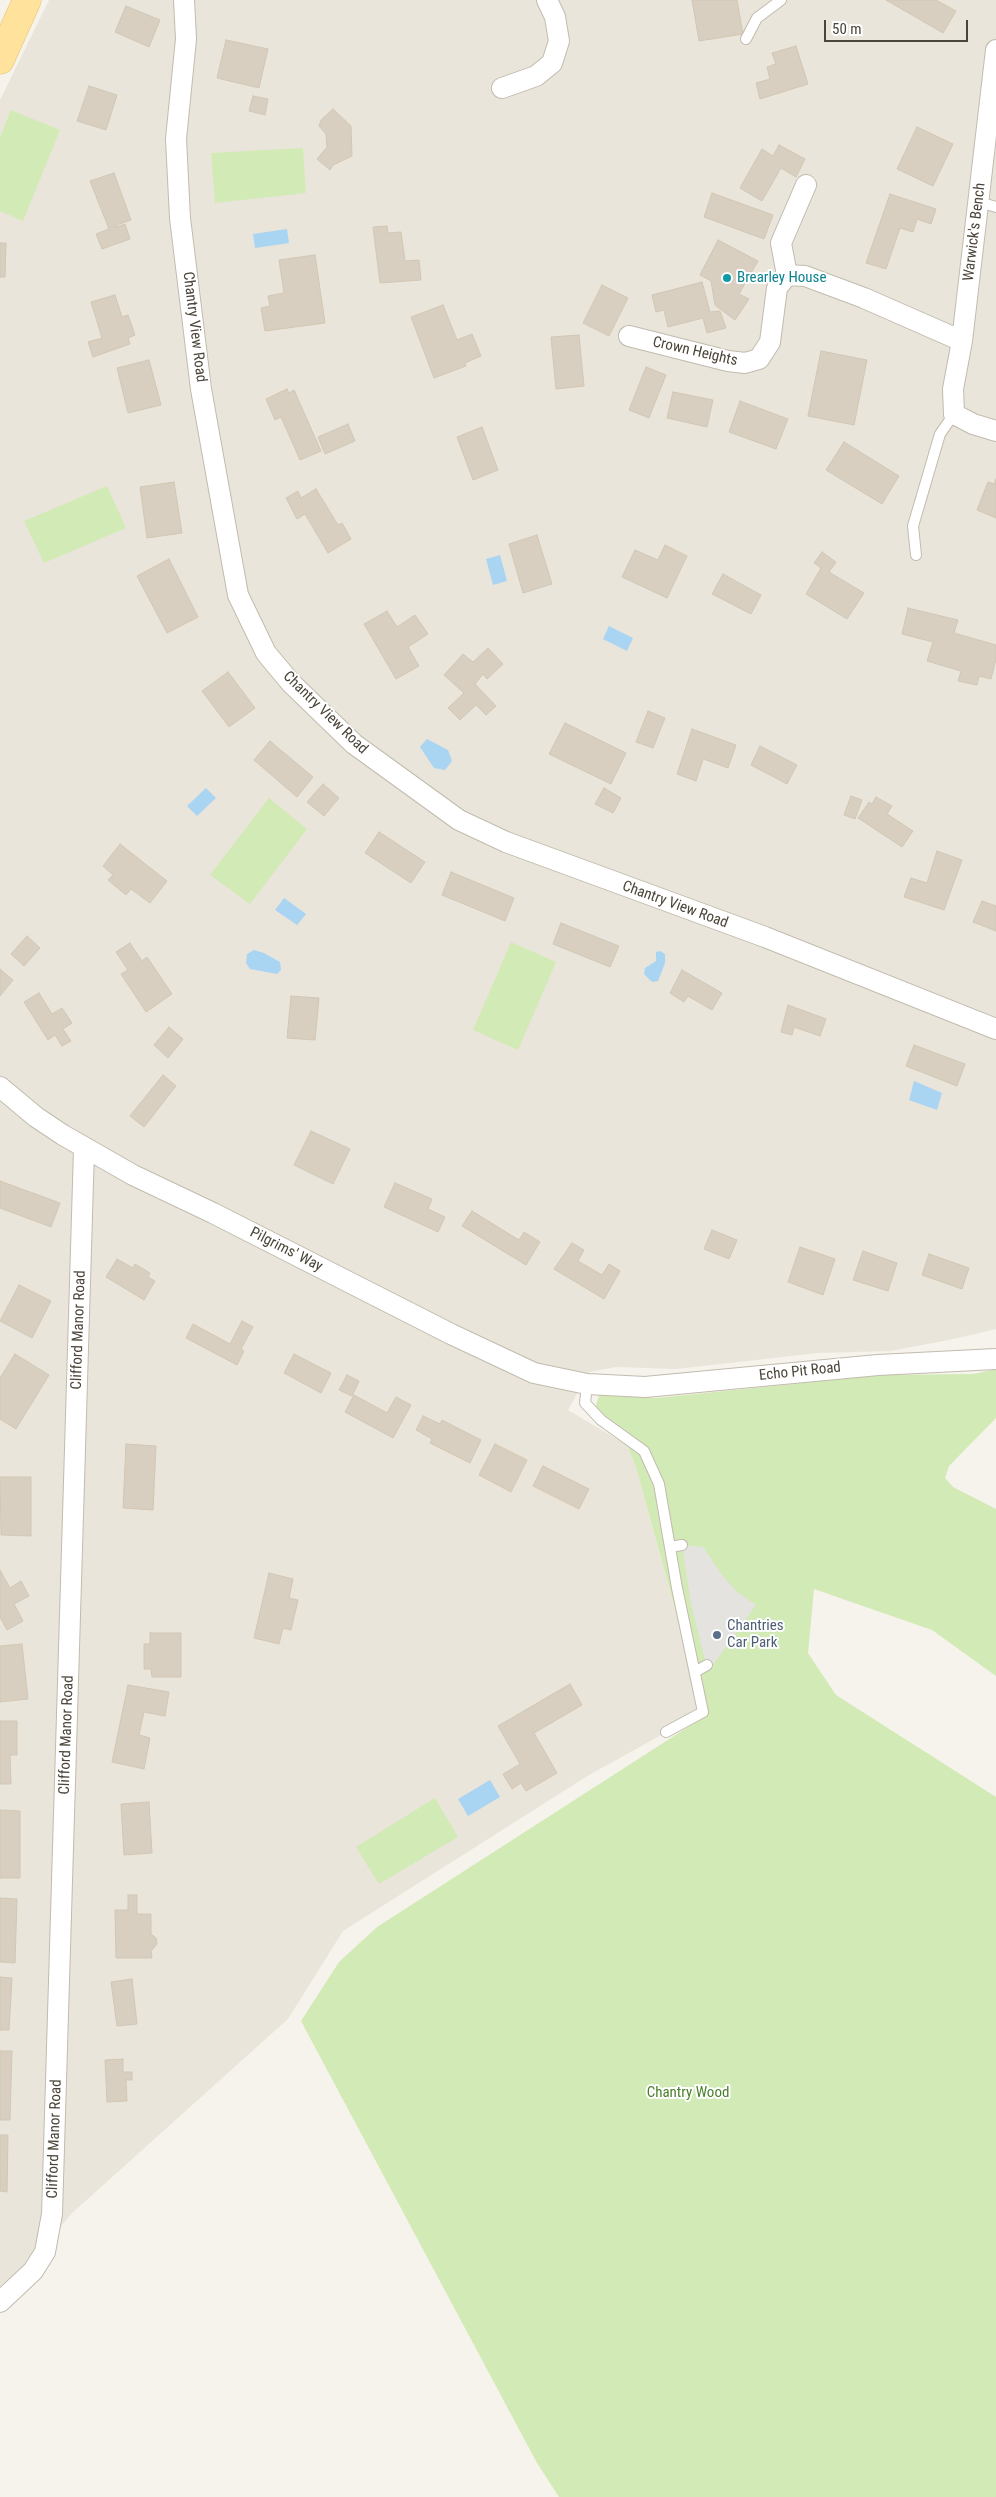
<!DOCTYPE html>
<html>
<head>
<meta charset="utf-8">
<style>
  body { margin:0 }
  #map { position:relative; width:996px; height:2497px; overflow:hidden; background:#f6f3ec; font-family:"Roboto Condensed",sans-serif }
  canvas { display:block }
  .scale { position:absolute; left:824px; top:20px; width:144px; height:22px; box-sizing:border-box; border:2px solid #4b4439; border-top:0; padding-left:6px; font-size:15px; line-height:18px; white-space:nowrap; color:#4b4439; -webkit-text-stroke:4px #fff; paint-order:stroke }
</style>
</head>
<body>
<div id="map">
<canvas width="996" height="2497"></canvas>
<div class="scale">50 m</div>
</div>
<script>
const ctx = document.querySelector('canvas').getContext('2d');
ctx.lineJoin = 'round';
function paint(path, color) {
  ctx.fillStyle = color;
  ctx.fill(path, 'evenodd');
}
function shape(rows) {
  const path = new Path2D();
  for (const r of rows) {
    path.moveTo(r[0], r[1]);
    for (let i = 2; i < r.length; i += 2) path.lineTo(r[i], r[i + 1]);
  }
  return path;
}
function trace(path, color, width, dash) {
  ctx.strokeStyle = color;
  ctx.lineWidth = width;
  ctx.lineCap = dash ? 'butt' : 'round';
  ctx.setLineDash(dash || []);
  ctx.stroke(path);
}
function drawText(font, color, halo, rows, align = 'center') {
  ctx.font = font + ' "Roboto Condensed",sans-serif';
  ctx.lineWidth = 4;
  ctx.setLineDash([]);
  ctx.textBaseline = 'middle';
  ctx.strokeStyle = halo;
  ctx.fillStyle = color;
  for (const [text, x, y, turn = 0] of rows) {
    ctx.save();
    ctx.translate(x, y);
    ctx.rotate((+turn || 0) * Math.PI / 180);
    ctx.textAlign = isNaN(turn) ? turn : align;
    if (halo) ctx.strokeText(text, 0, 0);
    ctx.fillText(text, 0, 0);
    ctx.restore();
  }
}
const residential = shape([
  [49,0,996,0,996,1329,949,1340,890,1351,818,1353,676,1369,615,1367,589,1372,568,1410,627,1445,636,1467,703,1712,589,1775,343,1931,288,2019,71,2214,30,2264,0,2288,0,100]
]);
const green = shape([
  [11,110,60,130,23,221,0,211,0,137],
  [303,148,306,193,215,203,211,153],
  [107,486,126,528,44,563,24,521],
  [269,798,307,829,250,904,210,875],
  [511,942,556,962,518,1050,473,1030],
  [996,1369,996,1418,949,1466,945,1478,953,1487,996,1509,996,1676,932,1630,814,1589,808,1653,836,1695,996,1797,996,2497,559,2497,537,2463,301,2021,339,1962,377,1927,702,1718,703,1711,636,1467,627,1445,595,1409,599,1395,656,1398,882,1375,974,1374],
  [435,1798,458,1837,379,1884,356,1847]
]);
const parking = shape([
  [682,1545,703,1547,722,1575,737,1592,756,1605,708,1672,691,1604]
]);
const water = shape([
  [287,229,289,243,255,248,253,234],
  [500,555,507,581,493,585,486,559],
  [609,626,633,638,627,651,603,639],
  [427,739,448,750,452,761,445,770,434,768,420,747],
  [206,788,216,798,197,816,187,806],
  [284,898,306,914,297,925,275,910],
  [254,950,264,953,280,962,281,970,277,974,250,969,246,963,247,954],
  [660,951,665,954,665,963,658,981,652,982,644,974,645,968,656,961,656,952],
  [914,1081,942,1093,937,1110,909,1100],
  [490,1780,500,1797,468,1816,458,1799]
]);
const building = shape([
  [692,0,737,0,743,34,699,41,692,0],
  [886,0,936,0,956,11,943,33,886,0],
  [126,6,160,20,149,47,115,32,126,6],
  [226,40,268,49,259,88,217,78,226,40],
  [796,46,808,84,760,99,756,83,770,79,767,67,776,64,772,53,796,46],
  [89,86,117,95,106,130,77,121,89,86],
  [253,96,268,99,265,115,249,111,253,96],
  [333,109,351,126,352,156,333,165,330,170,317,159,327,147,326,134,319,126,321,120,333,109],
  [917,127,953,144,933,186,897,169,917,127],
  [779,145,805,159,796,177,781,168,762,201,740,188,762,149,773,156,779,145],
  [114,173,131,220,116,225,116,227,125,224,130,239,102,249,96,234,109,229,90,181,114,173],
  [712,193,773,215,764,239,704,217,712,193],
  [890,194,936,209,931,224,917,219,913,232,900,228,886,269,866,263,890,194],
  [387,226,388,233,401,232,405,261,419,260,421,280,380,283,373,227,387,226],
  [718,240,758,261,739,294,749,299,735,320,715,305,711,281,700,275,718,240],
  [0,243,6,243,5,277,0,277,0,243],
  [315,255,325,323,265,331,261,308,270,306,268,296,284,293,279,260,315,255],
  [702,282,710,312,720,311,726,328,707,333,703,318,668,327,664,310,656,312,652,295,702,282],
  [602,285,628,298,609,336,583,323,602,285],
  [115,295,122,317,128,315,135,335,128,338,130,344,93,357,88,342,102,338,91,302,115,295],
  [443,305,457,340,472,334,481,356,465,363,466,366,434,378,411,317,443,305],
  [579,335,584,386,556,389,551,337,579,335],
  [821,351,867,360,854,425,808,416,821,351],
  [149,360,161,405,128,413,117,368,149,360],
  [646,367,666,375,649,418,629,410,646,367],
  [287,389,289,393,294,390,321,451,300,460,281,417,275,420,266,399,287,389],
  [673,392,713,400,707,427,667,418,673,392],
  [740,401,788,419,776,449,729,432,740,401],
  [348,424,355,441,325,454,318,437,348,424],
  [482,427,498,470,473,480,457,437,482,427],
  [844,442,899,476,882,504,826,470,844,442],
  [996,479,996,518,977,510,988,482,994,484,996,479],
  [174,482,182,533,147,538,140,487,174,482],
  [316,489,338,525,342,523,351,539,328,553,305,514,297,519,286,498,298,491,301,498,316,489],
  [537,535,552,584,523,593,509,544,537,535],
  [665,545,687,556,667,598,622,577,635,550,658,560,665,545],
  [822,552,836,562,829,572,864,593,847,619,806,594,821,568,814,563,822,552],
  [169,559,198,617,167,633,137,576,169,559],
  [723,574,761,595,751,614,712,594,723,574],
  [908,608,958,620,954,633,996,645,996,659,991,679,979,676,977,685,958,681,961,671,927,661,933,642,902,634,908,608],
  [387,611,397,627,415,615,428,634,408,647,419,666,396,679,364,624,387,611],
  [488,648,503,664,487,679,483,674,475,684,496,706,486,715,476,705,460,720,448,708,464,693,444,675,463,654,473,662,488,648],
  [228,672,255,708,229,727,202,691,228,672],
  [648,711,665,718,653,748,636,742,648,711],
  [565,723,626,753,611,784,549,754,565,723],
  [692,729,736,745,728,768,703,759,696,781,677,774,692,729],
  [270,741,313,777,297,797,254,760,270,741],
  [760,746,797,765,787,784,751,765,760,746],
  [323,784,339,798,324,816,307,802,323,784],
  [604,788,621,798,613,813,595,804,604,788],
  [851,796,862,800,855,819,844,815,851,796],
  [876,797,892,806,887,814,913,831,902,847,858,818,869,802,872,804,876,797],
  [379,832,425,862,411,883,365,853,379,832],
  [120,844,167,881,150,903,131,889,126,895,108,880,113,875,103,866,120,844],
  [937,851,962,860,944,910,904,897,911,878,927,883,937,851],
  [451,872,514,898,505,921,442,895,451,872],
  [982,901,996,906,996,931,973,922,982,901],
  [561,923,619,946,610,967,553,944,561,923],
  [27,936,40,948,24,966,11,954,27,936],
  [130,943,142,961,147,957,172,994,146,1012,121,974,128,970,116,952,130,943],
  [0,969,13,980,0,996,0,969],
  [682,970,722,993,712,1010,688,996,684,1002,670,993,682,970],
  [39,993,52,1014,62,1008,72,1023,63,1029,71,1041,62,1046,55,1035,48,1040,24,1002,39,993],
  [291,996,319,998,315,1040,287,1038,291,996],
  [788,1005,826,1019,820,1036,794,1027,792,1035,781,1032,788,1005],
  [169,1027,183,1039,168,1058,154,1045,169,1027],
  [914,1045,965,1064,957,1086,906,1066,914,1045],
  [163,1075,176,1086,144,1127,130,1116,163,1075],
  [311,1131,350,1149,333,1184,294,1165,311,1131],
  [0,1181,60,1203,51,1227,0,1208,0,1181],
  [395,1183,432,1199,428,1209,445,1217,438,1232,384,1207,395,1183],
  [472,1211,519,1240,524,1232,540,1242,526,1265,462,1226,472,1211],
  [712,1230,737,1240,729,1259,704,1249,712,1230],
  [572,1243,584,1250,578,1261,602,1275,609,1264,620,1271,604,1299,554,1269,572,1243],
  [800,1247,835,1259,823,1295,788,1282,800,1247],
  [863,1251,897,1263,888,1291,853,1280,863,1251],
  [929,1254,969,1268,962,1289,922,1275,929,1254],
  [117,1259,133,1268,135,1264,150,1273,148,1277,155,1281,144,1300,106,1277,117,1259],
  [19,1285,51,1301,32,1338,0,1321,19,1285],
  [242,1321,253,1327,241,1349,244,1351,237,1365,186,1338,193,1324,230,1344,242,1321],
  [15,1354,49,1375,16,1429,0,1419,0,1378,15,1354],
  [294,1354,331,1373,321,1393,284,1373,294,1354],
  [347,1375,359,1381,352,1396,339,1390,347,1375],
  [354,1395,387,1413,396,1397,411,1405,393,1438,345,1412,354,1395],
  [423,1416,440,1424,442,1420,481,1440,470,1463,430,1443,432,1439,416,1430,423,1416],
  [126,1444,156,1446,153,1510,123,1508,126,1444],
  [495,1444,527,1460,511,1492,479,1475,495,1444],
  [543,1466,589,1489,579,1509,533,1486,543,1466],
  [0,1477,31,1477,31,1536,1,1535,0,1477],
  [0,1570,10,1588,21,1581,29,1596,14,1604,23,1621,7,1630,0,1617,0,1570],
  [269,1573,293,1579,289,1598,298,1600,291,1630,283,1628,279,1644,254,1638,269,1573],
  [150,1633,181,1633,181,1677,152,1677,151,1669,144,1669,144,1644,150,1644,150,1633],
  [22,1644,28,1699,0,1702,0,1646,22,1644],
  [570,1684,582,1705,534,1733,557,1773,526,1791,521,1783,512,1789,503,1774,520,1764,498,1726,570,1684],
  [128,1685,169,1692,165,1716,144,1712,139,1735,150,1738,144,1769,112,1762,128,1685],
  [0,1721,17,1721,17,1755,10,1755,11,1784,0,1784,0,1721],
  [149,1802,152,1853,124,1855,121,1804,149,1802],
  [0,1810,20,1811,20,1878,0,1878,0,1810],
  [128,1895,137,1895,137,1914,151,1914,151,1934,156,1938,157,1944,151,1951,152,1958,116,1958,115,1910,128,1910,128,1895],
  [0,1898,17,1899,15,1963,0,1962,0,1898],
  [0,1977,12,1978,9,2030,0,2030,0,1977],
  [132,1979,137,2024,117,2026,111,1982,132,1979],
  [0,2051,12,2051,10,2120,0,2120,0,2051],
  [123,2059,123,2072,132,2072,132,2080,126,2080,127,2101,107,2102,105,2060,123,2059],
  [0,2135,8,2135,7,2192,0,2191,0,2135]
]);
const lane = shape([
  [746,39,757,18,781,0],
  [979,202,996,207],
  [916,555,913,526,940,434,954,414],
  [587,1384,585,1403,601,1420,644,1451,659,1484,677,1588,703,1712,666,1732],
  [670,1547,682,1545],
  [695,1672,707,1665]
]);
const street = shape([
  [184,0,186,39,176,139,180,218,201,389,238,595,266,653,291,683,354,744,459,820,506,842,765,937,996,1029],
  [996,50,962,341,953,389,954,414,973,424,996,431],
  [502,88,536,76,552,63,559,41,555,17,547,0],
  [787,275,781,243,806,185],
  [629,336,728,361,745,363,759,359,770,342,777,288,787,275,805,276,864,298,962,341],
  [0,1087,36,1117,63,1135,133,1175,213,1213,451,1334,534,1373,587,1384,645,1387,878,1365,996,1359],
  [0,2302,33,2271,45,2252,52,2214,84,1149]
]);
const primary = shape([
  [0,60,27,0]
]);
const markers = [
  [727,278,5,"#0f9aa8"],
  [717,1635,5,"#5c6f8a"]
];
const streetNames = [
  ["Warwick's Bench",975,232,-83],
  ["Chantry View Road",194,327,83],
  ["Crown Heights",695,352,13],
  ["Chantry View Road",325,713,44],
  ["Chantry View Road",675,905,20],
  ["Pilgrims' Way",286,1250,27],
  ["Clifford Manor Road",79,1330,-88],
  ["Echo Pit Road",800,1372,-6],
  ["Clifford Manor Road",67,1735,-88],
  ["Clifford Manor Road",55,2139,-88]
];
const cultureNames = [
  ["Brearley House",737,278]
];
const serviceNames = [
  ["Chantries",727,1626],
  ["Car Park",727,1643]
];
const parkNames = [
  ["Chantry Wood",688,2093]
];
paint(residential, '#eae5da');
paint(green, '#d2eab5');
paint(parking, '#e5e3e0');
paint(water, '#a9d4f2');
paint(building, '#d8cfc1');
trace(building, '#d3c7b4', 1);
trace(lane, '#c2bbae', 12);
trace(street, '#c2bbae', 22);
trace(primary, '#e6c16a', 29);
trace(lane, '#fff', 10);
trace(street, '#fff', 20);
trace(primary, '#ffe39c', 28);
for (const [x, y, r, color] of markers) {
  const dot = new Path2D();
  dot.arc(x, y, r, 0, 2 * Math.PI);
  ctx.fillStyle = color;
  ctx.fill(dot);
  trace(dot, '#fff', 2);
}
drawText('15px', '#4b4439', '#fff', streetNames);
drawText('15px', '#0d838f', '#fff', cultureNames, 'left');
drawText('15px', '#4e5e75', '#fff', serviceNames, 'left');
drawText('15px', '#4a7f2a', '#fff', parkNames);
</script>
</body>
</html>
